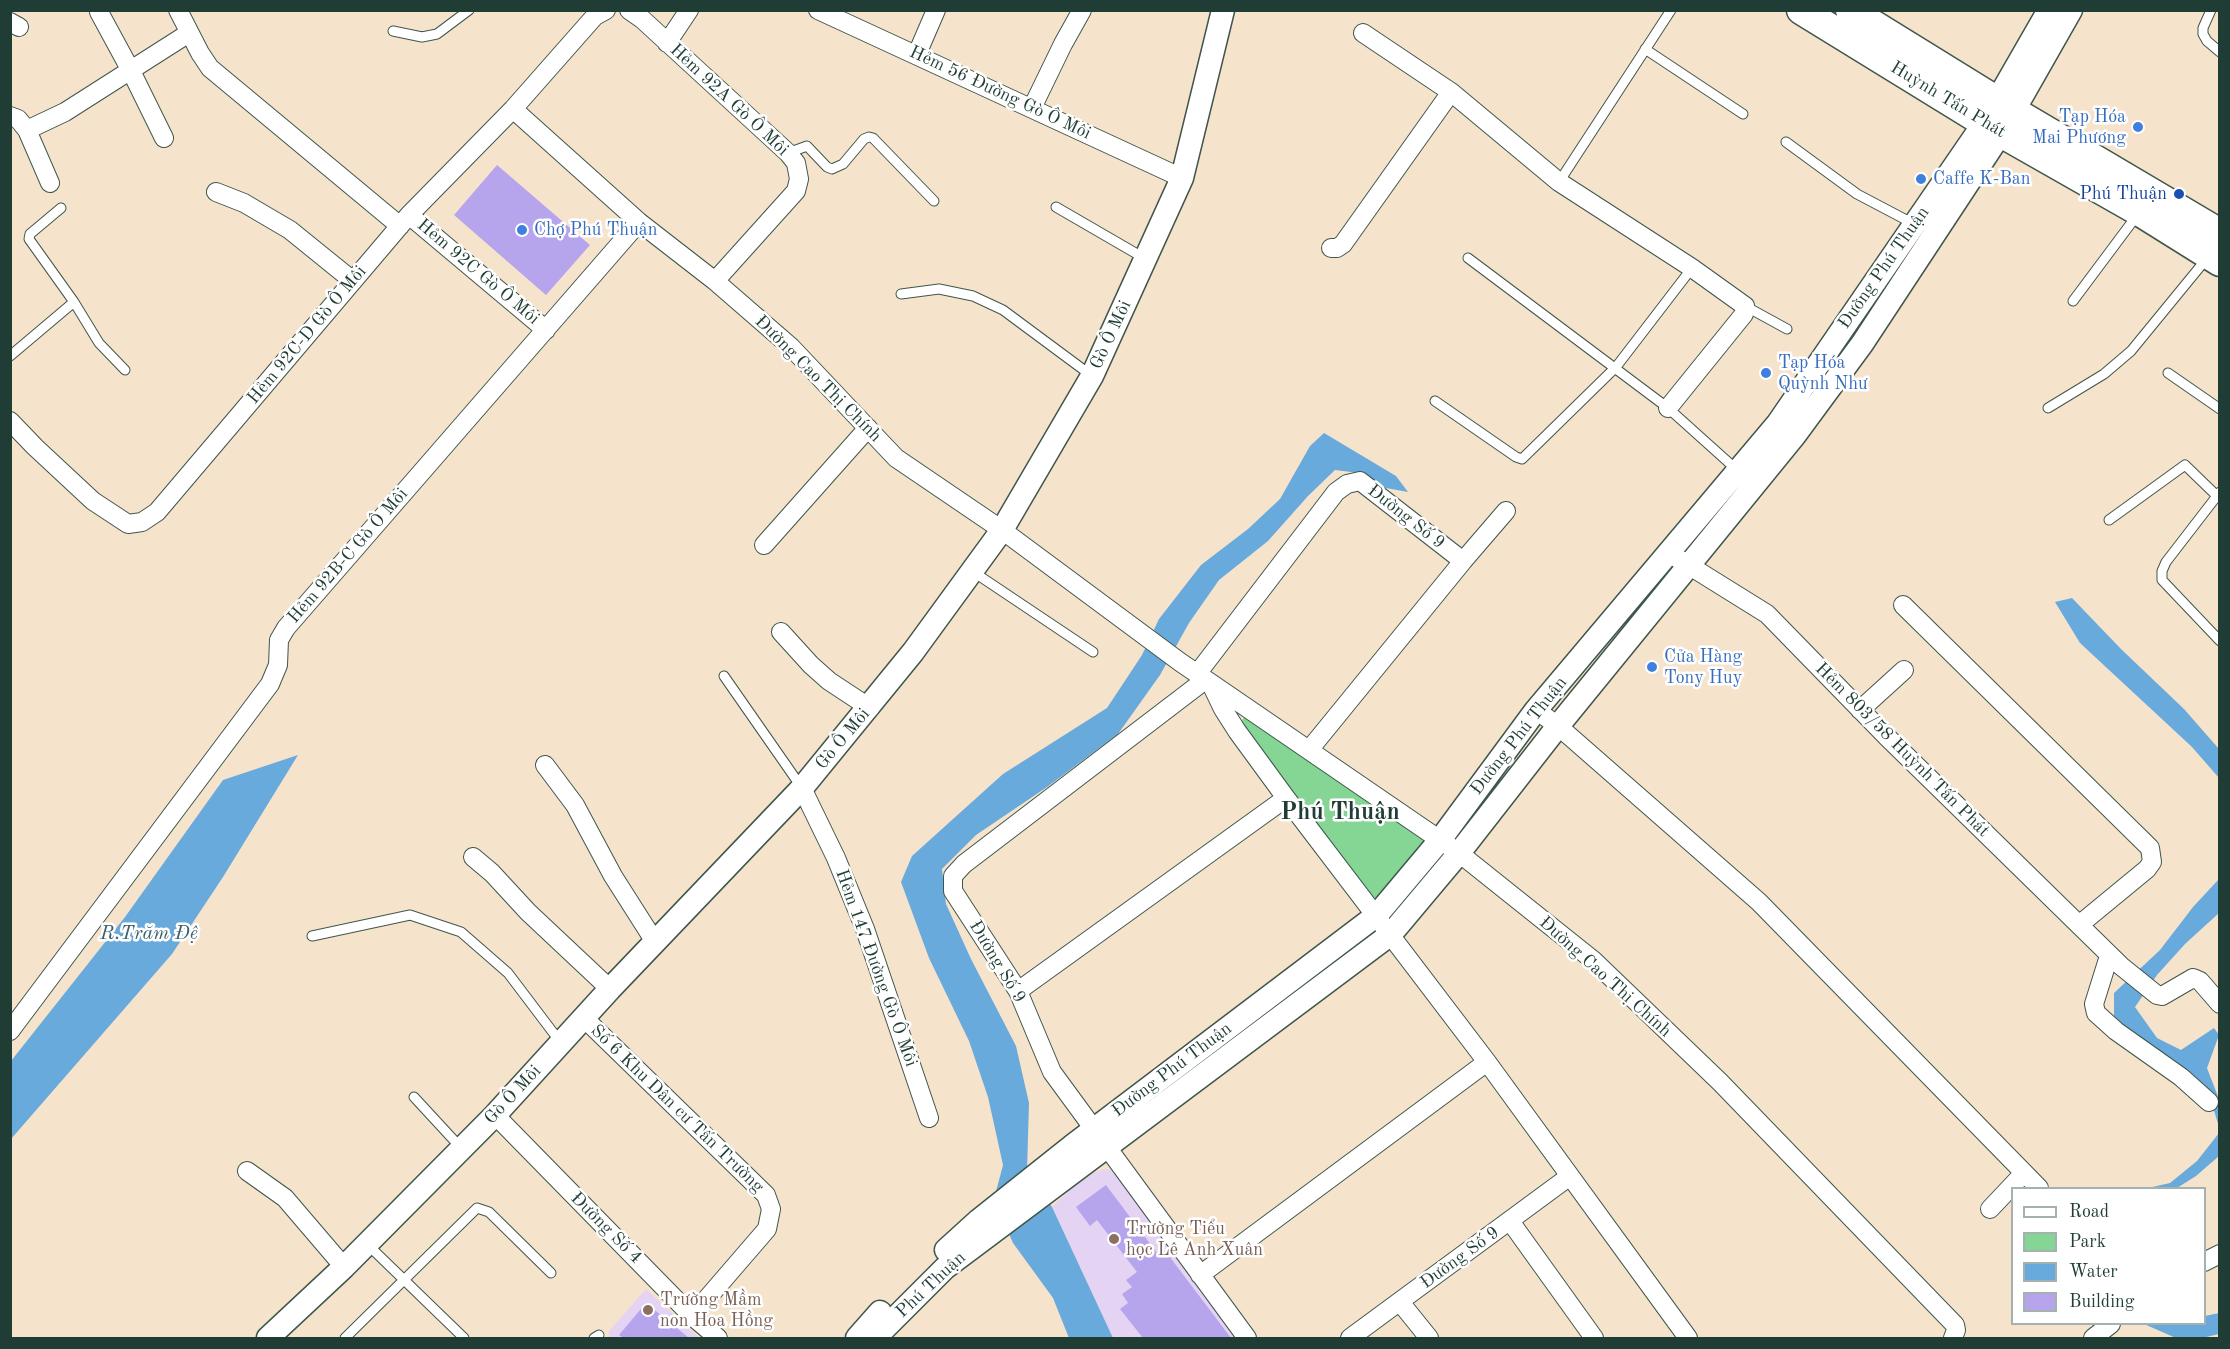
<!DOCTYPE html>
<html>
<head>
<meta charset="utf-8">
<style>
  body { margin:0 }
  #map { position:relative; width:2230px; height:1349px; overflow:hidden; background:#f6e3cc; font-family:"Old Standard TT",serif }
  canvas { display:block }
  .frame { position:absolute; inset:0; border:12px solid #1f3d34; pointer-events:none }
  .legend { position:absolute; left:2011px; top:1187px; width:195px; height:138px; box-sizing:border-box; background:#fff; border:2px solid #a5b1ae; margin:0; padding:8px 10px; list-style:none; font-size:18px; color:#1f3d34 }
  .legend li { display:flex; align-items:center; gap:12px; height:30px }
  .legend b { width:30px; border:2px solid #a5b1ae }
</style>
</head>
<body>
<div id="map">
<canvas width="2230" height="1349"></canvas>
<div class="frame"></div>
<ul class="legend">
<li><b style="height:8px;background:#fff"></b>Road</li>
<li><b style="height:16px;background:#85d594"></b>Park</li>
<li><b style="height:16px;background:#68aadc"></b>Water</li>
<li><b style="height:16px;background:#b6a4ed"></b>Building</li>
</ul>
</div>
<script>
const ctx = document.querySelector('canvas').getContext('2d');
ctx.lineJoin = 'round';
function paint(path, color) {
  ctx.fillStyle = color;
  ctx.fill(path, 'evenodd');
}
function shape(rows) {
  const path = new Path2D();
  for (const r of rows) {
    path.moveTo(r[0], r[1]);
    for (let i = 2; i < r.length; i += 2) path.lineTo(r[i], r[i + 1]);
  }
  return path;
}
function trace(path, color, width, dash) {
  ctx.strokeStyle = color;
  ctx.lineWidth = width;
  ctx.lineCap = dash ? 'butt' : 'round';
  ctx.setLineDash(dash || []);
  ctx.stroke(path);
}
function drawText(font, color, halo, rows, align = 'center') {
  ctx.font = font + ' "Old Standard TT",serif';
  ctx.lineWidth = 5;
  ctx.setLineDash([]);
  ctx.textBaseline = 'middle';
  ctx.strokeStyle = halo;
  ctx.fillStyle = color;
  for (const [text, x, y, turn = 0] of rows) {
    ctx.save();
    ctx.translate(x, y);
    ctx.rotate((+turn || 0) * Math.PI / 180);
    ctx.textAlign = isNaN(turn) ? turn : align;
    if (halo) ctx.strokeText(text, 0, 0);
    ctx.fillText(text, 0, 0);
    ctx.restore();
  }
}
const built = shape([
  [1105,1169,1112,1170,1235,1338,1113,1338,1052,1207,1073,1187,1095,1172],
  [646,1289,699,1338,609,1338,609,1331]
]);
const green = shape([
  [1244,717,1253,720,1423,837,1427,843,1381,900,1369,895,1241,723]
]);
const water = shape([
  [1324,433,1396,476,1408,492,1386,488,1359,473,1335,470,1308,496,1268,541,1219,580,1189,623,1160,675,1118,734,1047,787,976,835,942,869,946,904,971,959,1016,1046,1029,1103,1027,1171,1052,1207,1113,1338,1069,1338,1053,1298,1013,1243,994,1199,1003,1165,988,1097,969,1041,929,958,901,882,912,856,1003,774,1107,708,1142,655,1159,619,1201,565,1248,529,1280,499,1310,446],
  [2072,598,2121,649,2184,709,2219,749,2219,778,2192,747,2080,643,2055,602],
  [298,755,223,877,172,954,11,1139,11,1061,125,917,223,780],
  [2219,879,2219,913,2185,944,2157,975,2135,1007,2157,1038,2181,1050,2214,1028,2219,1035,2207,1068,2219,1099,2219,1127,2212,1104,2114,1025,2114,993,2160,950,2193,907],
  [2219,1133,2219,1156,2196,1176,2177,1188,2148,1188,2170,1183,2197,1161],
  [2219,1313,2219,1334,2202,1338,2176,1338,2144,1324,2204,1324,2205,1316]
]);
const building = shape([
  [497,165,590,245,546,295,454,215],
  [1106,1185,1157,1253,1163,1248,1231,1338,1143,1338,1120,1309,1128,1303,1122,1294,1132,1287,1126,1280,1137,1272,1097,1220,1090,1226,1076,1207],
  [646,1303,689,1338,624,1338,619,1335]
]);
const service = shape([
  [2211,10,2203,28,2203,34,2207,41,2220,52],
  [393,31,422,37,437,34,469,10],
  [1645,49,1743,114],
  [1786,142,1857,194,1914,224],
  [788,153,807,146,827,167,832,169,843,164,864,139,869,137,873,138,934,201],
  [1559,182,1671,10],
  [1056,207,1144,258],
  [1468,258,1668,408,1737,470],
  [901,294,939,289,973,296,1003,310,1092,376],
  [2073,301,2138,214],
  [74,302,99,343,125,370],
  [1745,306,1787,329],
  [10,356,74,302,29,239,30,234,61,208],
  [2168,373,2220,409],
  [1435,401,1516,457,1522,459,1616,367,1692,268],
  [2048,408,2104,374,2131,351,2208,257],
  [2220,492,2166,562,2162,571,2162,580,2220,641],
  [2109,520,2185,465,2217,496],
  [972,571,1093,652],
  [724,676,802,788],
  [312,936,410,915,461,932,508,973,561,1043],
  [414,1097,462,1149],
  [367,1244,464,1338],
  [345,1338,477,1208,489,1212,551,1273],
  [594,1338,599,1335]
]);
const minor = shape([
  [178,10,200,53,210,68,400,226],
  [629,10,642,19,788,153,796,163,799,179,796,191,715,281],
  [818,10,1182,178],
  [99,12,131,71,164,138],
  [10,22,19,27],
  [1363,33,1451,92,1559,182,1692,268,1745,306,1744,314,1668,408],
  [667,43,689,10],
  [917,54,936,10],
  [1032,108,1063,44,1082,10],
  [513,109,639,222,715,281,791,347,896,458,1002,530,1180,662,1459,853,1593,960,1720,1082,1955,1325,1956,1330,1953,1338],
  [10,116,18,119,27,130,50,183],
  [27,130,65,112,189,33],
  [216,192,244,203,290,230,353,281],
  [409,215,546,330],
  [1331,248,1337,248,1343,244,1451,92],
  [10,421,35,447,93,501,128,524,142,522,157,512,409,215,513,109,595,16,606,10],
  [764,545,868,428],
  [1669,553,1767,614,1886,736,2121,966,2157,995,2162,996,2193,978,2200,981,2220,1004],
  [1463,561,1506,511],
  [1903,605,2150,848,2152,862,2147,869,2079,925],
  [781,632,811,665,829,681,870,708],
  [1197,674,1336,492,1347,484,1360,481,1463,561,1309,750],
  [1205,680,964,864,953,876,953,891,1018,991,1052,1072,1247,1338],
  [1212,686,1223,709,1237,731,1286,798,1487,1062,1688,1338],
  [1536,710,1558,726,1759,902,2039,1188],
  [1860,710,1904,670],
  [545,765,575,805,613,876,655,942],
  [802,788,836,858,865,929,929,1118],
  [473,857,492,873,528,912,610,989],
  [2109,956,2094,1004,2096,1013,2116,1031,2181,1077,2209,1102],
  [1018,991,1286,798],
  [584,1018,766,1195,771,1209,767,1229,692,1316],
  [10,1031,270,684,278,665,279,640,286,628,639,222],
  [495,1115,692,1316,718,1338],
  [247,1171,285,1198,344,1267],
  [1990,1209,2023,1174],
  [1510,1221,1594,1338],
  [2204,1262,2220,1254],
  [1200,1275,1487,1062],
  [1400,1302,1429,1338],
  [1350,1338,1570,1176],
  [2093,1338,2111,1324]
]);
const tertiary = shape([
  [946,1250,979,1220,1072,1146,1377,915,1440,840,1536,710,1778,423,1984,123,2049,10],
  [268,1338,344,1267,495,1115,610,989,802,788,913,652,1002,530,1092,376,1182,178,1223,10],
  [857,1338,880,1312],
  [875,1338,945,1268,1391,934,1459,853,1558,726,1795,435,1862,344,2001,133,2071,10]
]);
const primary = shape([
  [1801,10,2001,133,2140,212,2220,262],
  [1850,10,2015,112,2220,233]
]);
const markers = [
  [2138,127,6,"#3f7fe0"],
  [1921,179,6,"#3f7fe0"],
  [2179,194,6,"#1a4fb4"],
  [522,230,6,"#3f7fe0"],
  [1766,373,6,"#3f7fe0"],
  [1652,667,6,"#3f7fe0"],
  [1114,1239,6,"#8d6e63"],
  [648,1310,6,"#8d6e63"]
];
const streetNames = [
  ["Hẻm 56 Đường Gò Ô Môi",1000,93,25],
  ["Hẻm 92A Gò Ô Môi",729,100,43],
  ["Huỳnh Tấn Phát",1948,100,31],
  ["Đường Phú Thuận",1884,268,-55],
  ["Hẻm 92C Gò Ô Môi",478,272,40],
  ["Hẻm 92C-D Gò Ô Môi",307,335,-50],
  ["Gò Ô Môi",1111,335,-65],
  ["Đường Cao Thị Chính",818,379,45],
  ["Đường Số 9",1406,517,38],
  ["Hẻm 92B-C Gò Ô Môi",348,556,-49],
  ["Đường Phú Thuận",1519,736,-52],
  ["Gò Ô Môi",843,739,-50],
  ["Hẻm 803/58 Huỳnh Tấn Phát",1902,750,45],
  ["Đường Số 9",997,962,59],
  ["Hẻm 147 Đường Gò Ô Môi",876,968,70],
  ["Đường Cao Thị Chính",1605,977,42],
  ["Đường Phú Thuận",1172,1070,-37],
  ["Gò Ô Môi",513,1095,-47],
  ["Số 6 Khu Dân cư Tấn Trường",677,1109,44],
  ["Đường Số 4",606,1228,45],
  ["Đường Số 9",1460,1258,-36],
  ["Phú Thuận",931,1285,-43]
];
const shopNames = [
  ["Tạp Hóa",2126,117,"right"],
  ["Mai Phương",2126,138,"right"],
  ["Caffe K-Ban",1933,179],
  ["Chợ Phú Thuận",534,230],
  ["Tạp Hóa",1778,363],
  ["Quỳnh Như",1778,384],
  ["Cửa Hàng",1664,657],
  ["Tony Huy",1664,678]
];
const transitNames = [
  ["Phú Thuận",2167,194]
];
const educationNames = [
  ["Trường Tiểu",1126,1229],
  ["học Lê Anh Xuân",1126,1250],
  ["Trường Mầm",660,1300],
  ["non Hoa Hồng",660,1321]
];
const waterNames = [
  ["R.Trăm Đệ",149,934]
];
const districtNames = [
  ["Phú Thuận",1340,813]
];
paint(built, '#e4d3f2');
paint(green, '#85d594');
paint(water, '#68aadc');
paint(building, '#b6a4ed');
trace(service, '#3f564b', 11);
trace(minor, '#3f564b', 20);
trace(tertiary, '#3f564b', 25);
trace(primary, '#3f564b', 31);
trace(service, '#fff', 9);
trace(minor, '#fff', 18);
trace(tertiary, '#fff', 22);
trace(primary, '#fff', 28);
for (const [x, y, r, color] of markers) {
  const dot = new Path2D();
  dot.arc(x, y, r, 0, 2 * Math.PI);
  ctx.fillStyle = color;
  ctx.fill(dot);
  trace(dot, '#fff', 2);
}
drawText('18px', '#1f3d34', '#fff', streetNames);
drawText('18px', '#366cbe', '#fff', shopNames, 'left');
drawText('18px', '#164399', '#fff', transitNames, 'right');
drawText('18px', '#785e54', '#fff', educationNames, 'left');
drawText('italic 20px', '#39636f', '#fff', waterNames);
drawText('bold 24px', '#1f3d34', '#fff', districtNames);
</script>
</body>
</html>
